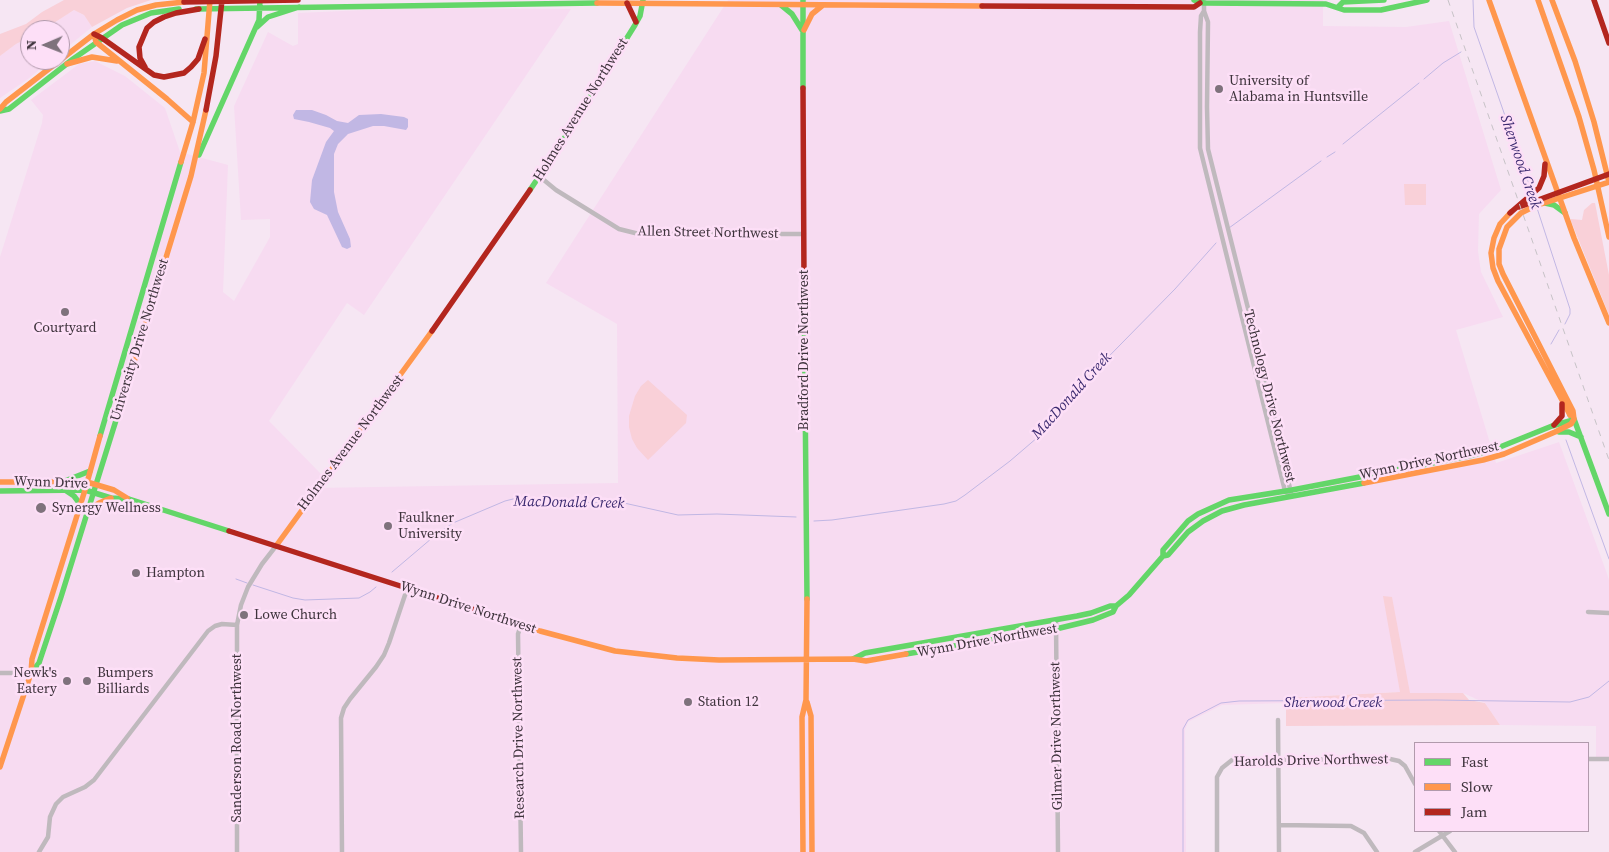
<!DOCTYPE html>
<html>
<head>
<meta charset="utf-8">
<style>
  body { margin:0 }
  #map { position:relative; width:1609px; height:852px; overflow:hidden; background:#f6e6f3; font-family:"Source Serif 4",serif }
  canvas { display:block }
  .legend { position:absolute; left:1414px; top:742px; width:175px; height:90px; box-sizing:border-box; background:#fddff7; border:1px solid #b19aac; margin:0; padding:6px 9px; list-style:none; font-size:15px; color:#3e333c }
  .legend li { display:flex; align-items:center; gap:10px; height:25px }
  .legend b { width:25px; border:1px solid #b19aac }
  .north { position:absolute; left:20px; top:20px; width:50px; height:50px; box-sizing:border-box; background:#fddff7; border:1px solid #b19aac; border-radius:50%; rotate:269deg; font-size:14px; font-weight:700; line-height:20px; text-align:center; color:#3e333c }
  .north::after { content:''; display:block; margin:auto; width:18px; height:22px; background:#7e727c; clip-path:polygon(50% 0,100% 100%,50% 72%,0 100%) }
</style>
</head>
<body>
<div id="map">
<canvas width="1609" height="852"></canvas>
<ul class="legend">
<li><b style="height:6px;background:#63d668"></b>Fast</li>
<li><b style="height:6px;background:#ff974d"></b>Slow</li>
<li><b style="height:6px;background:#b3261e"></b>Jam</li>
</ul>
<div class="north">N</div>
</div>
<script>
const ctx = document.querySelector('canvas').getContext('2d');
ctx.lineJoin = 'round';
function paint(path, color) {
  ctx.fillStyle = color;
  ctx.fill(path, 'evenodd');
}
function shape(rows) {
  const path = new Path2D();
  for (const r of rows) {
    path.moveTo(r[0], r[1]);
    for (let i = 2; i < r.length; i += 2) path.lineTo(r[i], r[i + 1]);
  }
  return path;
}
function trace(path, color, width, dash) {
  ctx.strokeStyle = color;
  ctx.lineWidth = width;
  ctx.lineCap = dash ? 'butt' : 'round';
  ctx.setLineDash(dash || []);
  ctx.stroke(path);
}
function drawText(font, color, halo, rows, align = 'center') {
  ctx.font = font + ' "Source Serif 4",serif';
  ctx.lineWidth = 5;
  ctx.setLineDash([]);
  ctx.textBaseline = 'middle';
  ctx.strokeStyle = halo;
  ctx.fillStyle = color;
  for (const [text, x, y, turn = 0] of rows) {
    ctx.save();
    ctx.translate(x, y);
    ctx.rotate((+turn || 0) * Math.PI / 180);
    ctx.textAlign = isNaN(turn) ? turn : align;
    if (halo) ctx.strokeText(text, 0, 0);
    ctx.fillText(text, 0, 0);
    ctx.restore();
  }
}
const built = shape([
  [728,0,1323,0,1323,26,1406,27,1449,21,1501,190,1479,214,1478,251,1481,272,1503,317,1456,330,1496,463,1559,442,1606,571,1609,580,1609,761,1596,761,1596,726,1500,725,1485,703,1463,693,1410,693,1400,692,1288,698,1286,703,1222,705,1188,722,1185,730,1186,852,0,852,0,257,42,123,43,115,31,100,79,64,95,61,125,76,165,108,180,152,228,165,223,292,234,301,270,237,270,219,241,220,234,106,268,32,293,46,298,44,298,13,409,8,571,9,364,315,347,303,269,421,323,476,315,488,618,483,617,324,546,283],
  [74,10,84,15,92,27,60,53,60,30,43,30],
  [30,37,30,60,51,60,28,79,0,98,0,56,16,44]
]);
const green = shape([
  [64,0,151,0,127,8,92,27,84,15,74,10,43,30,30,30,30,37,16,44,0,56,0,34,26,24,42,12],
  [1404,184,1426,184,1426,205,1405,205],
  [1592,203,1595,203,1609,275,1609,315,1571,221,1571,219,1582,220,1584,210],
  [648,380,687,415,686,423,648,460,637,448,632,439,629,427,629,416,635,396,641,386],
  [1383,596,1392,597,1410,693,1463,693,1469,700,1485,703,1500,725,1286,726,1286,703,1288,698,1400,692]
]);
const water = shape([
  [296,110,312,110,326,115,337,121,348,123,359,115,381,114,404,117,408,119,408,127,406,130,384,126,373,126,348,134,338,144,334,154,334,192,338,212,350,239,351,247,347,249,342,247,327,215,314,209,310,202,312,180,326,142,334,131,330,128,309,122,294,119,293,115]
]);
const stream = shape([
  [1473,0,1474,27,1531,190],
  [1424,79,1443,63,1461,52],
  [1343,144,1419,83],
  [1327,157,1335,152],
  [1537,208,1570,309,1570,314,1565,324],
  [1229,228,1321,161],
  [1551,344,1559,330],
  [1566,440,1609,559],
  [814,521,832,520,944,504,956,501,965,495,1010,461,1045,431,1052,418,1067,399,1175,289,1216,243],
  [392,572,438,533,453,523,505,501,513,499,550,502,624,503,678,515,717,514,796,517],
  [236,579,247,583],
  [253,585,293,598,305,600,359,598,370,592,376,587],
  [1183,852,1183,729,1188,720,1221,703,1239,701,1436,700,1570,702,1589,697,1609,681]
]);
const street = shape([
  [1204,1,1204,11,1208,22,1207,107,1208,149,1263,368,1291,493],
  [1204,11,1201,16,1200,32,1200,148,1285,491,1287,493],
  [539,176,556,190,619,229,639,234,804,234],
  [1588,612,1609,613],
  [1056,620,1058,852],
  [0,673,31,673],
  [1278,720,1279,852],
  [1588,759,1609,759],
  [1279,825,1351,826,1364,833,1377,852],
  [1439,831,1455,852],
  [39,852,48,837,50,817,56,804,63,797,85,787,94,780,208,631,215,626,222,624,237,625],
  [237,852,237,625,241,605,248,587,262,564,276,546],
  [342,852,341,718,344,708,350,699,376,667,384,655,389,643,407,589],
  [521,852,518,634,521,625],
  [1217,852,1217,777,1222,768,1232,760,1390,759,1399,761,1405,766,1415,784],
  [1415,852,1450,831]
]);
const fast = shape([
  [803,0,803,88],
  [1194,0,1204,3,1326,4,1344,10,1381,10,1427,0],
  [781,5,792,14,802,30],
  [1338,7,1343,2,1384,0],
  [196,9,597,3],
  [257,27,268,17,299,7],
  [0,111,9,109,73,59,122,25,151,13,179,9],
  [199,155,259,20,260,0],
  [530,190,562,142,635,25,640,16,643,0],
  [1545,203,1554,205,1565,213],
  [804,281,807,599],
  [1570,415,1574,419,1609,514],
  [1559,432,1569,432,1581,437],
  [100,436,181,162],
  [65,481,90,471],
  [65,490,74,496,80,504],
  [0,491,85,490,111,498,129,499,229,531],
  [1163,556,1163,550,1188,521,1198,514,1229,500,1292,490,1469,456,1495,449,1552,426,1573,420],
  [906,654,1056,629,1093,620,1113,612,1116,606,1129,595,1163,556,1168,555,1188,532,1203,521,1222,511,1244,505,1364,483],
  [853,659,865,653,1077,616,1091,613,1110,606,1116,606],
  [31,673,39,663,61,597,122,401]
]);
const slow = shape([
  [1489,0,1574,238,1609,323],
  [1538,0,1579,117,1594,170,1609,237],
  [1552,0,1575,61,1594,122,1609,182],
  [597,3,982,6],
  [804,30,812,14,823,5],
  [94,34,96,42,167,99,193,122],
  [67,64,92,57,117,61],
  [0,109,6,102,94,34,117,20,137,10,156,5,184,2],
  [181,162,193,122,204,73,210,0],
  [1511,212,1500,224,1494,238,1491,253,1493,268,1498,281,1570,415],
  [122,401,191,176,206,110],
  [1574,419,1573,411,1503,274,1499,264,1499,249,1507,227,1521,213,1535,206,1609,182],
  [0,482,87,482,114,490,127,498],
  [1364,483,1483,460,1504,454,1555,432,1571,424,1574,419],
  [89,510,99,503,111,498],
  [276,546,432,331],
  [497,617,540,631,615,651,677,658,719,660,853,659,866,661,906,654],
  [807,702,811,716,812,852],
  [0,767,31,673,32,659,85,490,100,436],
  [803,852,802,717,806,700,807,599]
]);
const jam = shape([
  [1594,0,1609,43],
  [184,2,298,0],
  [627,3,636,22],
  [982,6,1194,7,1200,3],
  [94,34,102,38,154,75,164,77,184,73,191,67,198,59,205,39],
  [145,67,140,58,139,47,147,28,154,22,164,17,176,13,199,9],
  [803,88,804,281],
  [206,110,216,56,222,0],
  [1519,207,1609,174],
  [1510,213,1539,188,1544,176,1545,164],
  [432,331,530,190],
  [1554,425,1562,416,1562,404],
  [229,531,497,617]
]);
const rail = shape([
  [1448,0,1609,460]
]);
const markers = [
  [1219,89,5,"#7e727c"],
  [65,312,5,"#7e727c"],
  [41,508,6,"#7e727c"],
  [388,526,5,"#7e727c"],
  [136,573,5,"#7e727c"],
  [244,615,5,"#7e727c"],
  [67,681,5,"#7e727c"],
  [87,681,5,"#7e727c"],
  [688,702,5,"#7e727c"]
];
const poiNames = [
  ["University of",1229,81],
  ["Alabama in Huntsville",1229,97],
  ["Courtyard",65,328,"center"],
  ["Synergy Wellness",52,508],
  ["Faulkner",398,518],
  ["University",398,534],
  ["Hampton",146,573],
  ["Lowe Church",254,615],
  ["Newk's",57,673,"right"],
  ["Eatery",57,689,"right"],
  ["Bumpers",97,673],
  ["Billiards",97,689],
  ["Station 12",698,702]
];
const streetNames = [
  ["Holmes Avenue Northwest",581,110,-58],
  ["Allen Street Northwest",708,233,1],
  ["University Drive Northwest",140,340,-73],
  ["Bradford Drive Northwest",804,350,-90],
  ["Technology Drive Northwest",1269,396,76],
  ["Holmes Avenue Northwest",351,443,-53],
  ["Wynn Drive Northwest",1429,461,-12],
  ["Wynn Drive",51,483,2],
  ["Wynn Drive Northwest",468,608,18],
  ["Wynn Drive Northwest",987,641,-10],
  ["Gilmer Drive Northwest",1057,736,-91],
  ["Sanderson Road Northwest",237,738,-90],
  ["Research Drive Northwest",519,738,-91],
  ["Harolds Drive Northwest",1311,761,-1]
];
const waterNames = [
  ["Sherwood Creek",1520,162,71],
  ["MacDonald Creek",1072,396,-48],
  ["MacDonald Creek",569,503,1],
  ["Sherwood Creek",1333,703]
];
paint(built, '#f7dbf1');
paint(green, '#f9d0d8');
paint(water, '#c1b7e4');
trace(stream, '#c1b7e4', 1);
trace(street, '#bfb9bd', 4.5);
trace(fast, '#63d668', 5.5);
trace(slow, '#ff974d', 5.5);
trace(jam, '#b3261e', 5.5);
trace(rail, '#c6c2c6', 1, [6, 6]);
for (const [x, y, r, color] of markers) {
  const dot = new Path2D();
  dot.arc(x, y, r, 0, 2 * Math.PI);
  ctx.fillStyle = color;
  ctx.fill(dot);
  trace(dot, '#fddff7', 2);
}
drawText('14px', '#3e333c', '#fddff7', poiNames, 'left');
drawText('14px', '#3e333c', '#fddff7', streetNames);
drawText('italic 15px', '#3b2a70', '#fddff7', waterNames);
</script>
</body>
</html>
